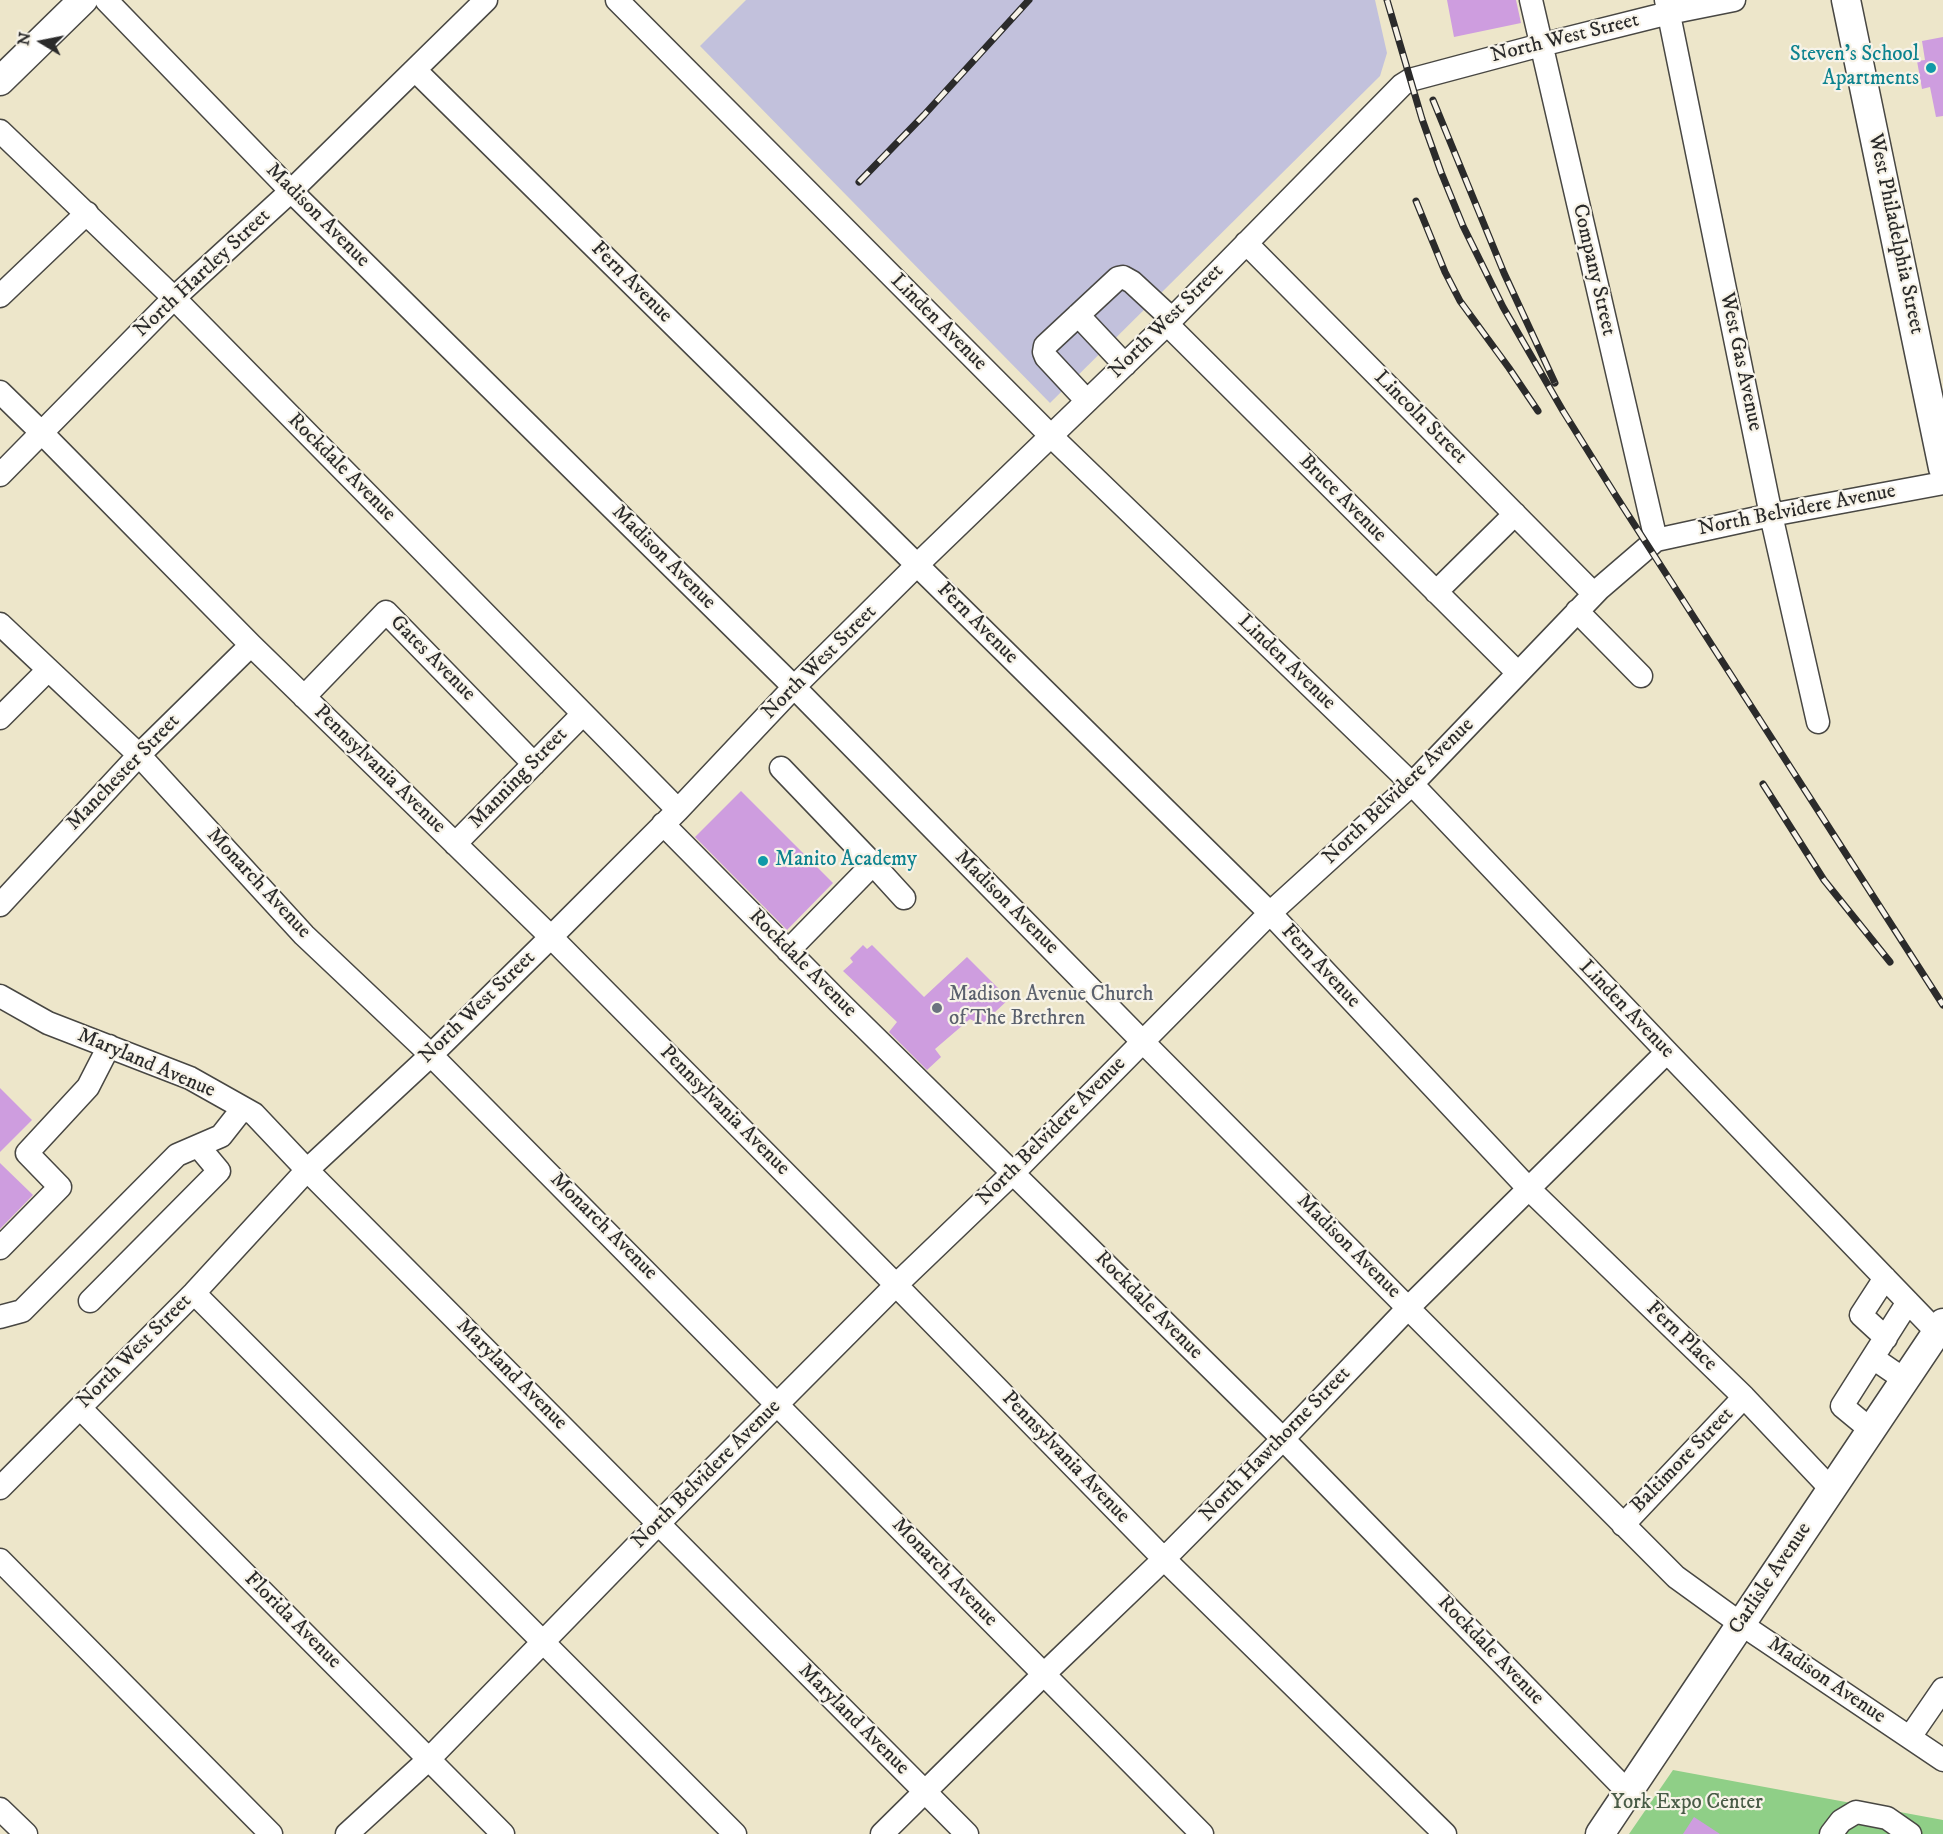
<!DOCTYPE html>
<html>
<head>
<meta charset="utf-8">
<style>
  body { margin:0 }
  #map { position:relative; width:1943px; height:1834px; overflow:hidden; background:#ede6ca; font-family:"IM FELL DW Pica",serif }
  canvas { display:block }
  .north { position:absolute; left:12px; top:12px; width:60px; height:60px; -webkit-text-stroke:4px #f7f3e8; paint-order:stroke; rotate:280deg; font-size:16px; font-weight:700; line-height:24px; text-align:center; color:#2b2b2b }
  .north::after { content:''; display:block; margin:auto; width:21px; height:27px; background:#2b2b2b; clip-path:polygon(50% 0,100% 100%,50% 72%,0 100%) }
</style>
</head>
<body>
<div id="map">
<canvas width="1943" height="1834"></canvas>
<div class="north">N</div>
</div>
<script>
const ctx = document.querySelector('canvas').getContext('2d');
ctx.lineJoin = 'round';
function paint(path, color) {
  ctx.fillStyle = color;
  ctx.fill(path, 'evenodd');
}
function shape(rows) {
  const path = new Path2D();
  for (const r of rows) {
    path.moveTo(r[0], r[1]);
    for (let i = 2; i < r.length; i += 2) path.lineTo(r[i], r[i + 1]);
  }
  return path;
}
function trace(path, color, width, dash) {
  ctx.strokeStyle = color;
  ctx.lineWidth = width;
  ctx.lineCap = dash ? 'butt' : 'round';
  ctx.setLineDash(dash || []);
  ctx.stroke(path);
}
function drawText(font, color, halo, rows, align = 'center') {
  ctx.font = font + ' "IM FELL DW Pica",serif';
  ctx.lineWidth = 4.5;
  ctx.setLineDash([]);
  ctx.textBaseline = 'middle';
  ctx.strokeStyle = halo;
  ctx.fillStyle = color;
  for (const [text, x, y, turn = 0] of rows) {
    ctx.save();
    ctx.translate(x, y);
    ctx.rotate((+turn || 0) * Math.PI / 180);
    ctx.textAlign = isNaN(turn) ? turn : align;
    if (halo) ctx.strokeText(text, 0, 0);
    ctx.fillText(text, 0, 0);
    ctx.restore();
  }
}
const industrial = shape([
  [746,0,1375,0,1387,53,1380,76,1050,403,700,46]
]);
const green = shape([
  [1673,1770,1943,1820,1943,1834,1629,1834]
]);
const building = shape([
  [1447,0,1516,0,1521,23,1454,37],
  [1943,37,1943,116,1936,117,1930,87,1922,89,1917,61,1925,60,1922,41],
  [741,791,833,883,787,930,695,837],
  [863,945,867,949,872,945,924,997,967,957,1009,999,981,1025,970,1019,935,1049,941,1057,927,1070,889,1032,897,1022,843,971,853,962,850,958],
  [0,1088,32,1120,0,1152],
  [0,1163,33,1195,0,1229],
  [1694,1817,1720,1834,1683,1834]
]);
const path = shape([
  [1886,82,1920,75]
]);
const minor = shape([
  [106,0,291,191,794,687,1142,1041,1676,1577,1741,1624,1943,1760],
  [617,0,1051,436,1412,784,1667,1052,1937,1332],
  [1531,0,1656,540],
  [1666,0,1771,515,1818,722],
  [415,70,1270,913,1528,1188,1744,1397,1831,1489],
  [0,131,174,298,678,810],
  [1246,243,1594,594],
  [0,296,87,213],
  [1078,315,1125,365],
  [1167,324,1518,673],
  [0,392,41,432,251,645,551,937,896,1285,1164,1559,1445,1834],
  [1087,401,1046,357,1044,352,1045,346,1118,278,1123,277,1132,282,1172,319],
  [0,475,174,298,291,191,486,0],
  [1436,592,1515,514],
  [1577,611,1641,676],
  [0,624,139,755,304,935,431,1055,1202,1834],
  [304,697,386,612,534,764],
  [0,718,48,670],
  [781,768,873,864,788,951],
  [663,824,838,1001,1283,1439,1628,1792],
  [455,844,583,714],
  [873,864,904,898],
  [0,905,139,755,251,645],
  [0,996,48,1023,190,1078,254,1114,307,1170,967,1834],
  [0,1248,60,1187,27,1153,88,1087,109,1046],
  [1885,1278,1861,1315,1886,1338],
  [194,1293,735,1834],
  [90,1301,219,1171,199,1147],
  [0,1317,22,1311,177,1155,221,1136,243,1108],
  [1873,1358,1905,1380],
  [80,1408,503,1834],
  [1871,1430,1842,1406,1908,1302],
  [0,1488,194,1293,307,1170,431,1055,551,937,678,810,794,687,917,565,1167,324,1402,85,1410,80,1541,45,1669,13,1734,0],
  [1623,1525,1744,1397],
  [0,1560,271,1834],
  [1910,1737,1943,1689],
  [0,1809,26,1834],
  [347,1834,429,1759,658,1524,896,1285,1014,1172,1270,913,1412,784,1599,589,1656,540,1771,515,1943,483],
  [882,1834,1043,1675,1164,1559,1283,1439,1409,1307,1667,1052],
  [1831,1834,1841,1821,1856,1812,1887,1818,1910,1834]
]);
const major = shape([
  [1846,0,1943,468],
  [0,81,83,0],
  [1600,1834,1943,1323]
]);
const rail = shape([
  [1387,0,1422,119,1441,172,1463,226,1503,307,1563,411,1616,496,1943,1005],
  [1433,100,1504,273,1555,383],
  [859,182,924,115,1029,0],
  [1416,201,1445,272,1460,301,1509,368,1538,411],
  [1763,784,1824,880,1890,962]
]);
const markers = [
  [1931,68,6,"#0f9aa8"],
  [763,861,6,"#0f9aa8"],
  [937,1008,6,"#6b7280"]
];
const streetNames = [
  ["North West Street",1565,39,-14],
  ["Madison Avenue",317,216,45],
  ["West Philadelphia Street",1895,234,78],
  ["Company Street",1593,270,77],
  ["North Hartley Street",203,274,-43],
  ["Fern Avenue",631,283,45],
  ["North West Street",1167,322,-45],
  ["Linden Avenue",938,323,45],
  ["West Gas Avenue",1740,362,78],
  ["Lincoln Street",1420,418,45],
  ["Rockdale Avenue",341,468,45],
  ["Bruce Avenue",1342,499,45],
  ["North Belvidere Avenue",1797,511,-11],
  ["Madison Avenue",663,558,45],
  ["Fern Avenue",977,624,45],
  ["Gates Avenue",432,659,45],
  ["North West Street",820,663,-45],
  ["Linden Avenue",1286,663,44],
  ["Pennsylvania Avenue",379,770,44],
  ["Manchester Street",124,773,-46],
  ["Manning Street",519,779,-46],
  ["North Belvidere Avenue",1399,792,-44],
  ["Monarch Avenue",258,884,47],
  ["Madison Avenue",1006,903,45],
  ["Rockdale Avenue",802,964,45],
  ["Fern Avenue",1320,967,47],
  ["North West Street",478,1008,-44],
  ["Linden Avenue",1626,1010,46],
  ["Maryland Avenue",146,1064,23],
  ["Pennsylvania Avenue",724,1111,45],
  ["North Belvidere Avenue",1052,1132,-45],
  ["Monarch Avenue",603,1227,45],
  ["Madison Avenue",1348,1247,45],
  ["Rockdale Avenue",1148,1306,45],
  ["Fern Place",1681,1337,44],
  ["North West Street",135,1352,-45],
  ["Maryland Avenue",511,1375,45],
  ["North Hawthorne Street",1276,1445,-46],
  ["Pennsylvania Avenue",1065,1458,46],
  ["Baltimore Street",1683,1461,-46],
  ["North Belvidere Avenue",707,1475,-45],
  ["Monarch Avenue",944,1573,46],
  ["Carlisle Avenue",1771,1579,-56],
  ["Florida Avenue",292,1621,45],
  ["Rockdale Avenue",1490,1651,46],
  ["Madison Avenue",1826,1681,34],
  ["Maryland Avenue",853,1720,45]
];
const cultureNames = [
  ["Steven's School",1919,56],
  ["Apartments",1919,80],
  ["Manito Academy",775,861,"left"]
];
const worshipNames = [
  ["Madison Avenue Church",949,996],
  ["of The Brethren",949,1020]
];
const parkNames = [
  ["York Expo Center",1687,1804]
];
paint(industrial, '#c2c1dc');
paint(green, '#8fcf87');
paint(building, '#ce9ddf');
trace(minor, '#484743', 25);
trace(major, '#484743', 31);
trace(path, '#484743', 3, [4.5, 4.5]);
trace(minor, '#fff', 22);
trace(major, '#fff', 28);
trace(rail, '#2b2b2b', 7);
trace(rail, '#f7f3e8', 4.5, [14]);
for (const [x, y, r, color] of markers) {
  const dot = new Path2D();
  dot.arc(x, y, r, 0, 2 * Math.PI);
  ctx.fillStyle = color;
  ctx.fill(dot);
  trace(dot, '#f7f3e8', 2);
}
drawText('21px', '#2b2b2b', '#f7f3e8', streetNames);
drawText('21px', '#0d838f', '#f7f3e8', cultureNames, 'right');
drawText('21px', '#5b616d', '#f7f3e8', worshipNames, 'left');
drawText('21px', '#495c47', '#f7f3e8', parkNames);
</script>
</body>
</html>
